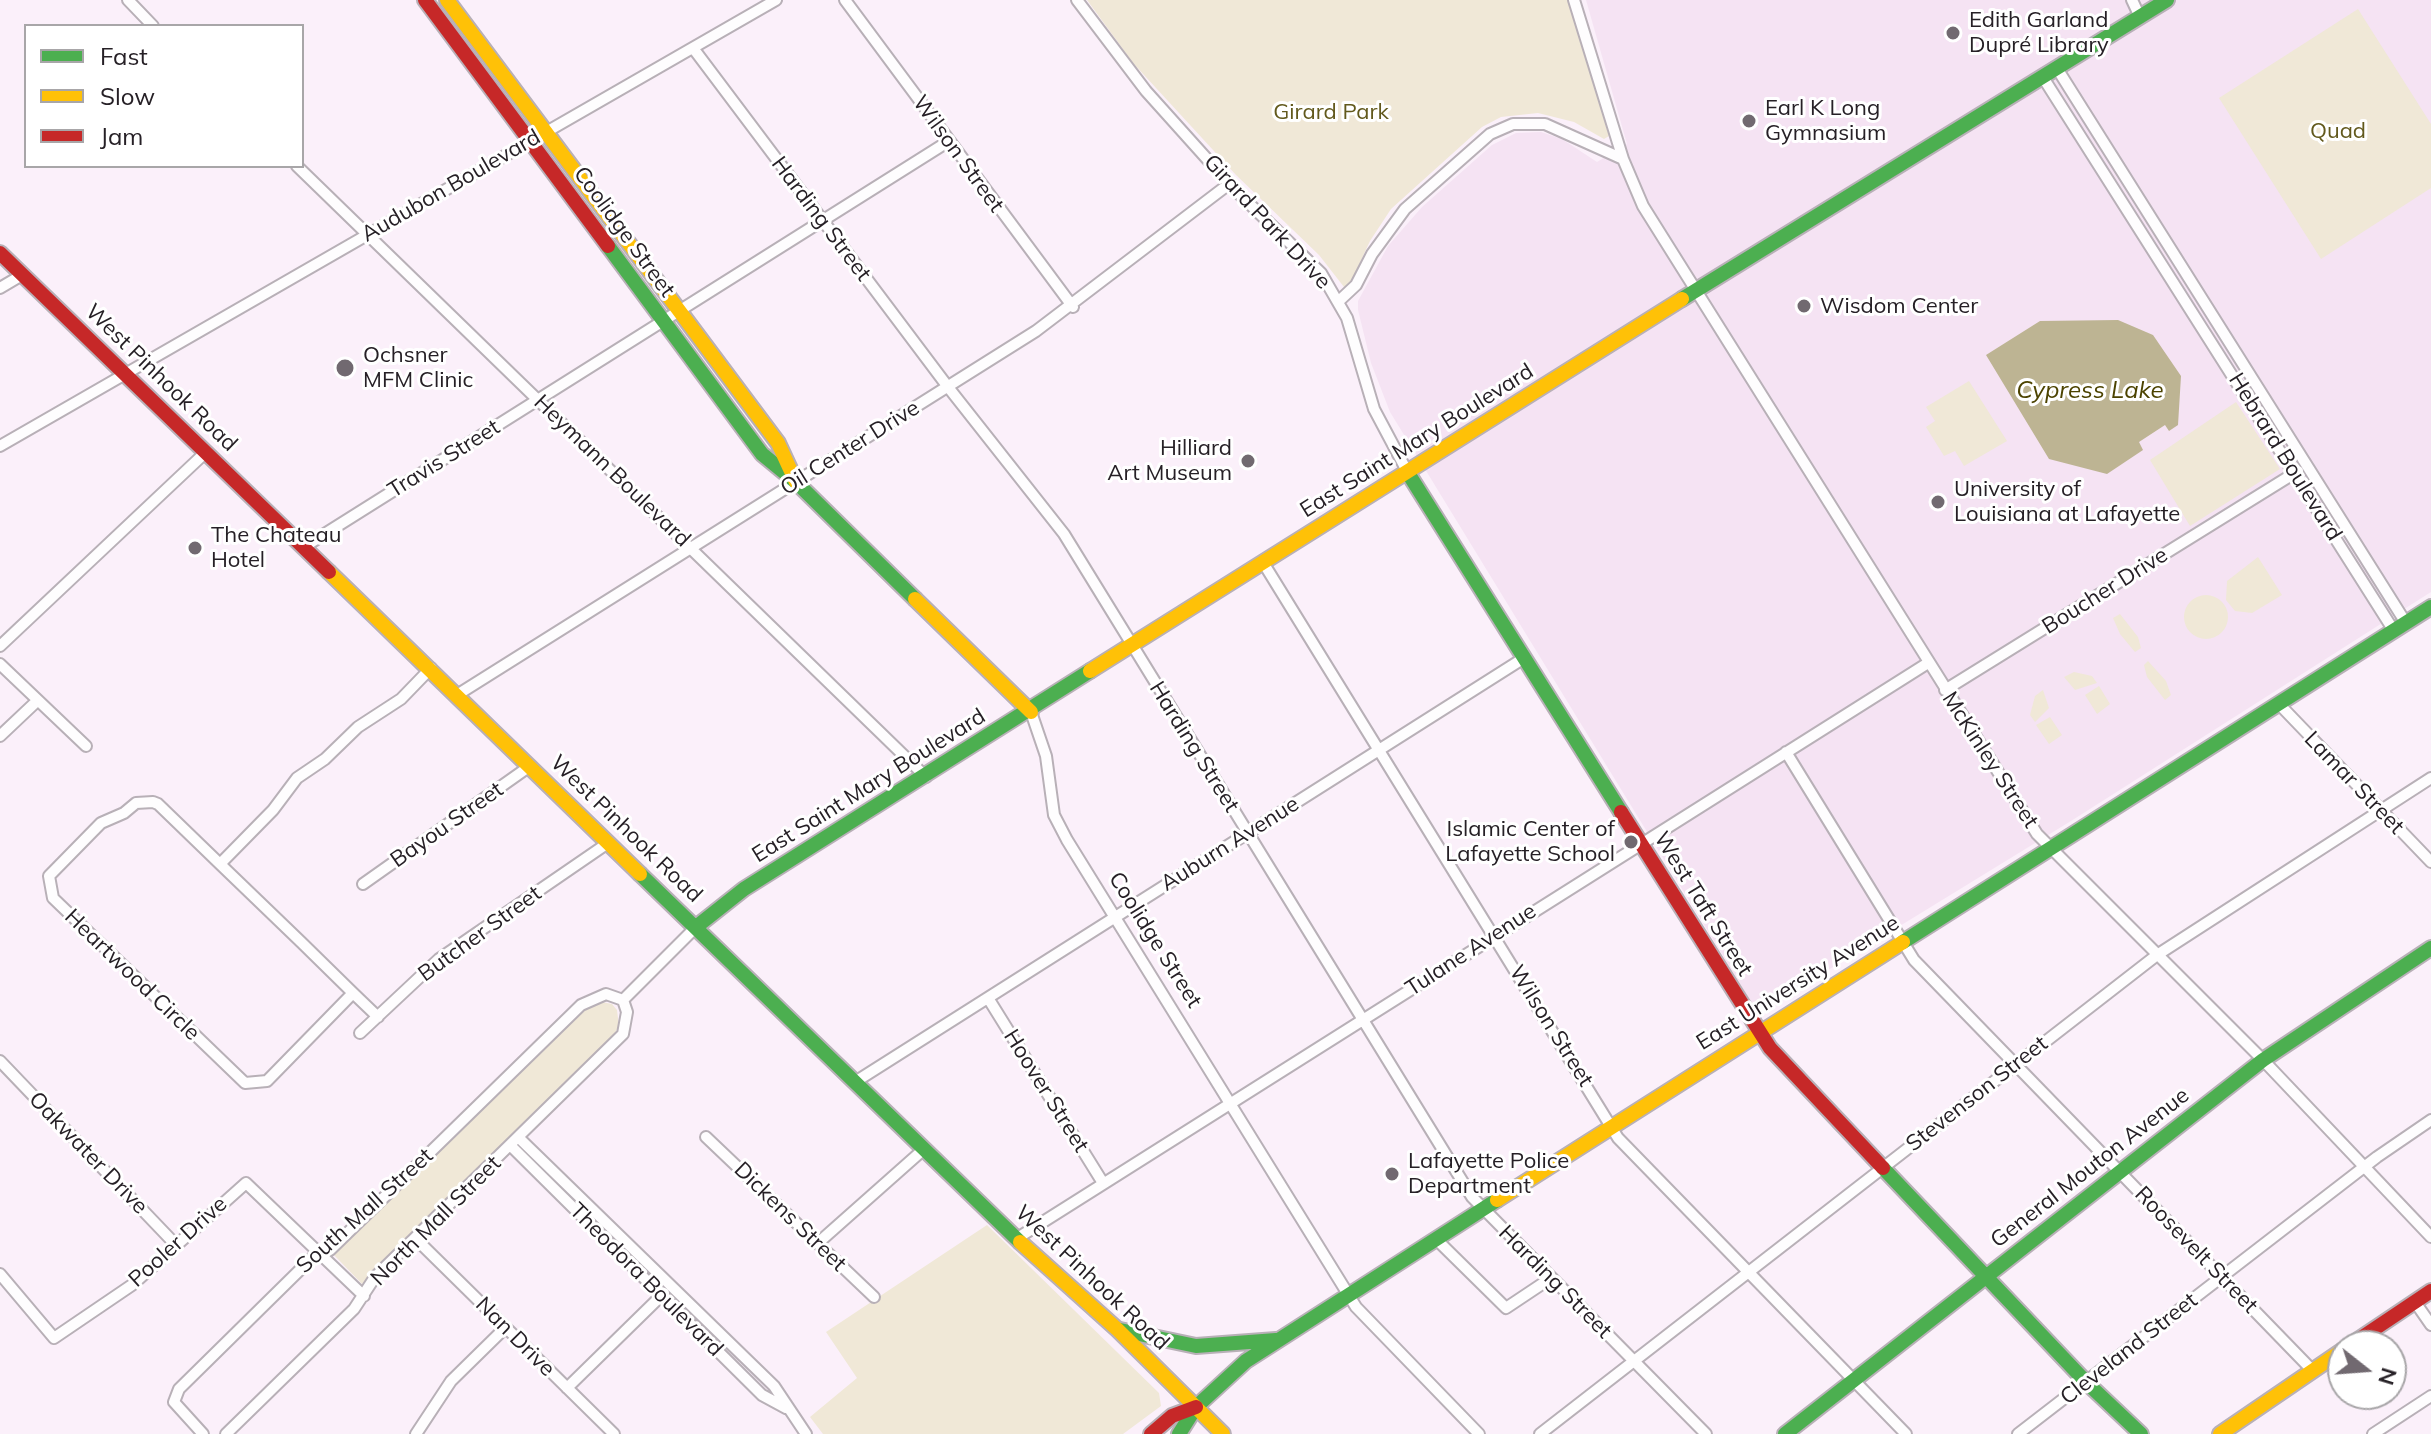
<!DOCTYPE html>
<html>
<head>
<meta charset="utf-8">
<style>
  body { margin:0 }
  #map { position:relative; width:2431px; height:1434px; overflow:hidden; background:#fbf0fa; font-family:Mulish,sans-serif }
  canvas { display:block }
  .legend { position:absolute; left:24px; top:24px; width:280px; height:144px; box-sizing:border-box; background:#fff; border:2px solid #a8a6a8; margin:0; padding:10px 14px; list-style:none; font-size:24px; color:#262026 }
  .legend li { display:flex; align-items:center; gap:16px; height:40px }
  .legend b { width:40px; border:2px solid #a8a6a8 }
  .north { position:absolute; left:2327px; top:1330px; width:80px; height:80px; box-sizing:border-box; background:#fff; border:2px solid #a8a6a8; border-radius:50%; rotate:107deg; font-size:22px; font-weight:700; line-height:32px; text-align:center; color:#262026 }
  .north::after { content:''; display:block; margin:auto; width:28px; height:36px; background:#716970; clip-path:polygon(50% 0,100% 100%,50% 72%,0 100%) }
</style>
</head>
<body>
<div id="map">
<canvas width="2431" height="1434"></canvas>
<ul class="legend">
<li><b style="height:10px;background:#4caf50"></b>Fast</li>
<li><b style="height:10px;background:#ffc107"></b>Slow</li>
<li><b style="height:10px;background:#c62828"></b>Jam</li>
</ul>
<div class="north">N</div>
</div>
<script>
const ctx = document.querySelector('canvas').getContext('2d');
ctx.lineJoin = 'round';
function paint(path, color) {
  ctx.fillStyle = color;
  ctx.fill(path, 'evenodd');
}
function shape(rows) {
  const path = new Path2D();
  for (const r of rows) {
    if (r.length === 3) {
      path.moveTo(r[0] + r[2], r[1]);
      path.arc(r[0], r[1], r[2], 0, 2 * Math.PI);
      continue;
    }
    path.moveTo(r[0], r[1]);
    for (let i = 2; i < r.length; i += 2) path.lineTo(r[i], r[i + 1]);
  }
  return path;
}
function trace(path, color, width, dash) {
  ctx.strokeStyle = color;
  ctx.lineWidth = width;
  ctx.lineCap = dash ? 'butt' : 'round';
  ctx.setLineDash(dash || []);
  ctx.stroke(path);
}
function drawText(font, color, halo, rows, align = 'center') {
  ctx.font = font + ' Mulish,sans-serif';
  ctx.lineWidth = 6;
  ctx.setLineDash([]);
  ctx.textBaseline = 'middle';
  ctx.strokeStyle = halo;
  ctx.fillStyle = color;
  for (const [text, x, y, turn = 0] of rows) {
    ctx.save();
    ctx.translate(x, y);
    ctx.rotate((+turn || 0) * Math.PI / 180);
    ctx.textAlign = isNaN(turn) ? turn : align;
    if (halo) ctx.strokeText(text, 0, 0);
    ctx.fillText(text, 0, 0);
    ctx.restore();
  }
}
const built = shape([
  [1586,0,2431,0,2431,592,2071,821,1758,1013,1390,412,1371,363,1358,310,1358,301,1388,246,1422,207,1492,145,1516,133,1541,132,1562,139,1597,162,1627,144]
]);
const green = shape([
  [1087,0,1569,0,1609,136,1604,139,1574,122,1538,113,1501,117,1482,127,1391,209,1370,241,1349,286,1344,287,1319,255,1236,175,1133,63],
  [2358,9,2431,124,2431,188,2321,259,2219,98],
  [1969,381,2007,441,1964,466,1955,451,1944,456,1926,427,1935,421,1926,407],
  [2236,402,2280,469,2190,526,2150,460],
  [2258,557,2282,595,2252,613,2235,611,2226,600,2227,581],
  [2206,617,22],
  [2120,614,2138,637,2141,648,2135,652,2120,634,2113,618],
  [2148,661,2166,681,2171,695,2165,700,2147,677,2144,665],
  [2074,672,2092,676,2097,683,2075,690,2064,677],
  [2099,686,2110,704,2097,714,2085,695],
  [2043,690,2049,708,2035,722,2030,715,2035,696],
  [2050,717,2062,735,2049,744,2036,725],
  [597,1001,612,1004,617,1010,619,1026,611,1040,362,1284,333,1254,584,1007],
  [987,1225,1159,1393,1161,1406,1123,1434,823,1434,810,1417,857,1378,826,1332]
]);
const water = shape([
  [2118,320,2153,335,2181,376,2178,425,2169,431,2165,425,2139,442,2143,450,2107,474,2049,459,1986,355,2040,321]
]);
const street = shape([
  [128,0,153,26],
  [845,0,1073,307],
  [1077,0,1146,91,1234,189,1321,273,1347,318,1374,409,1408,473],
  [1574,0,1623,159,1643,206,2037,834,2263,1060,2431,1237],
  [2132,0,2139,15],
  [693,48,948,387,1064,534,1472,1197,1706,1434],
  [2058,70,2406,623],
  [2044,79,2394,631],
  [297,166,926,777],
  [0,288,22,275],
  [1340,300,1356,285,1372,254,1405,209,1490,134,1513,124,1545,124,1623,159],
  [0,446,776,0],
  [304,547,949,141],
  [1264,564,1618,1138,1906,1434],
  [0,646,206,452],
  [0,664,86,746],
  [1945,690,2298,471],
  [457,695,1036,331,1229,184],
  [2279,704,2431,862],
  [1031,712,1046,756,1054,815,1067,840,1356,1307,1479,1434],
  [0,736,37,701],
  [1786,752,1914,960,2313,1371],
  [220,864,273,810,297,778,325,759,358,727,401,699,431,668],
  [363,884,530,766],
  [353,993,267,1081,245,1083,53,898,49,876,101,823,124,813,136,803,153,802,158,804,220,864,301,942,353,993,378,1017],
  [988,998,1103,1183],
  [623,1000,696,927],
  [360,1033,439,959,608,843],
  [0,1061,176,1245],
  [855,1082,1524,658],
  [706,1137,874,1297],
  [519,1138,774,1386,806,1434],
  [511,1146,762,1395,786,1408],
  [416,1239,614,1434],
  [1016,1239,1928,663],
  [1436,1239,1506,1308,1551,1278],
  [818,1243,924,1149],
  [0,1274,54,1338,132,1285,246,1183,364,1296],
  [2415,1302,2431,1325],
  [567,1388,664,1293],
  [203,1434,174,1402,179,1389,313,1257,330,1250,581,1005,606,994,623,1000],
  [226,1434,354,1309,375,1277,623,1034,627,1012,623,1000],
  [416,1434,451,1381,505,1328],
  [1540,1434,2157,955,2431,778],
  [2018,1434,2377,1157,2431,1120],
  [2373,1434,2431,1396]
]);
const fast = shape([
  [608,246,762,454,796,482,915,599],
  [1682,299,2167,0],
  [1408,473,1621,812],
  [640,874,1020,1242],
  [696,927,744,889,1090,671],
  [1903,942,2431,607],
  [1883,1168,2086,1382,2141,1434],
  [1120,1330,1196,1346,1276,1340],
  [1179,1434,1196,1407,1246,1361,1497,1200],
  [1785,1434,2263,1060,2431,948]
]);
const slow = shape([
  [447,0,778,443,796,482],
  [329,572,640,874],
  [915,599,1031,712],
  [1090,671,1682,299],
  [1497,1200,1903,942],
  [1020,1242,1118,1330,1223,1434],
  [2220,1434,2343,1350]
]);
const jam = shape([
  [425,0,608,246],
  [0,253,329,572],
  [1621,812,1770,1048,1883,1168],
  [2349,1346,2431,1291],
  [1151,1434,1172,1416,1196,1407]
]);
const markers = [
  [1953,33,8,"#716970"],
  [1749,121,8,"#716970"],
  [1804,306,8,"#716970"],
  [345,368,10,"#716970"],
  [1248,461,8,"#716970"],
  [1938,502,8,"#716970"],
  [195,548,8,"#716970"],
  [1631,842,8,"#716970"],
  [1392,1174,8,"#716970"]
];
const poiNames = [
  ["Edith Garland",1969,20],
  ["Dupré Library",1969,45],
  ["Earl K Long",1765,108],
  ["Gymnasium",1765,133],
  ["Wisdom Center",1820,306],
  ["Ochsner",363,355],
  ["MFM Clinic",363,380],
  ["Hilliard",1232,448,"right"],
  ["Art Museum",1232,473,"right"],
  ["University of",1954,489],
  ["Louisiana at Lafayette",1954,514],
  ["The Chateau",211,535],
  ["Hotel",211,560],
  ["Islamic Center of",1615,829,"right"],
  ["Lafayette School",1615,854,"right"],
  ["Lafayette Police",1408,1161],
  ["Department",1408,1186]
];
const parkNames = [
  ["Girard Park",1331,112],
  ["Quad",2338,131]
];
const streetNames = [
  ["Wilson Street",958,154,54],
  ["Audubon Boulevard",451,186,-30],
  ["Harding Street",821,219,53],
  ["Girard Park Drive",1267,222,47],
  ["Coolidge Street",624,232,54],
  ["West Pinhook Road",161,378,44],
  ["East Saint Mary Boulevard",1417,441,-32],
  ["Oil Center Drive",850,448,-32],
  ["Hebrard Boulevard",2285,457,58],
  ["Travis Street",444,459,-32],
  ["Heymann Boulevard",612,471,44],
  ["Boucher Drive",2105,591,-32],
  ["Harding Street",1194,747,58],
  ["McKinley Street",1990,760,57],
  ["Lamar Street",2354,783,46],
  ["East Saint Mary Boulevard",869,786,-32],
  ["Bayou Street",447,825,-35],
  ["West Pinhook Road",626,829,44],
  ["Auburn Avenue",1230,844,-32],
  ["West Taft Street",1703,904,58],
  ["Butcher Street",480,934,-36],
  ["Coolidge Street",1155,940,58],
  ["Tulane Avenue",1471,950,-33],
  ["Heartwood Circle",132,975,44],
  ["East University Avenue",1798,983,-32],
  ["Wilson Street",1551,1026,58],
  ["Hoover Street",1046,1091,58],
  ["Stevenson Street",1977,1094,-38],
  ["Oakwater Drive",88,1153,46],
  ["General Mouton Avenue",2090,1168,-38],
  ["South Mall Street",365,1211,-42],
  ["Dickens Street",790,1217,44],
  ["North Mall Street",436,1221,-45],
  ["Pooler Drive",178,1242,-42],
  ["Roosevelt Street",2196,1250,46],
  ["West Pinhook Road",1092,1278,43],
  ["Theodora Boulevard",646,1280,45],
  ["Harding Street",1555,1282,45],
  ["Nan Drive",515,1337,45],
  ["Cleveland Street",2129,1349,-38]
];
const waterNames = [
  ["Cypress Lake",2090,391]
];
paint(built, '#f5e3f3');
paint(green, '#f0e8d7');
paint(water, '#bdb493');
trace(street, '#b8b0b7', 14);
trace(fast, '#b8b0b7', 18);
trace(slow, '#b8b0b7', 18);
trace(jam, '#b8b0b7', 18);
trace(street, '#fefdfe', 10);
trace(fast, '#4caf50', 14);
trace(slow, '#ffc107', 14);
trace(jam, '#c62828', 14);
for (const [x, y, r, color] of markers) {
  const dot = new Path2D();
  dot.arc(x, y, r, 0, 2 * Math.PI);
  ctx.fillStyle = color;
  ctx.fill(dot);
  trace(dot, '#fff', 3);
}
drawText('22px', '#262026', '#fff', poiNames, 'left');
drawText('22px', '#62591c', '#fff', parkNames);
drawText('22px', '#262026', '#fff', streetNames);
drawText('italic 24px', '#4c4300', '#fff', waterNames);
</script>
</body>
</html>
